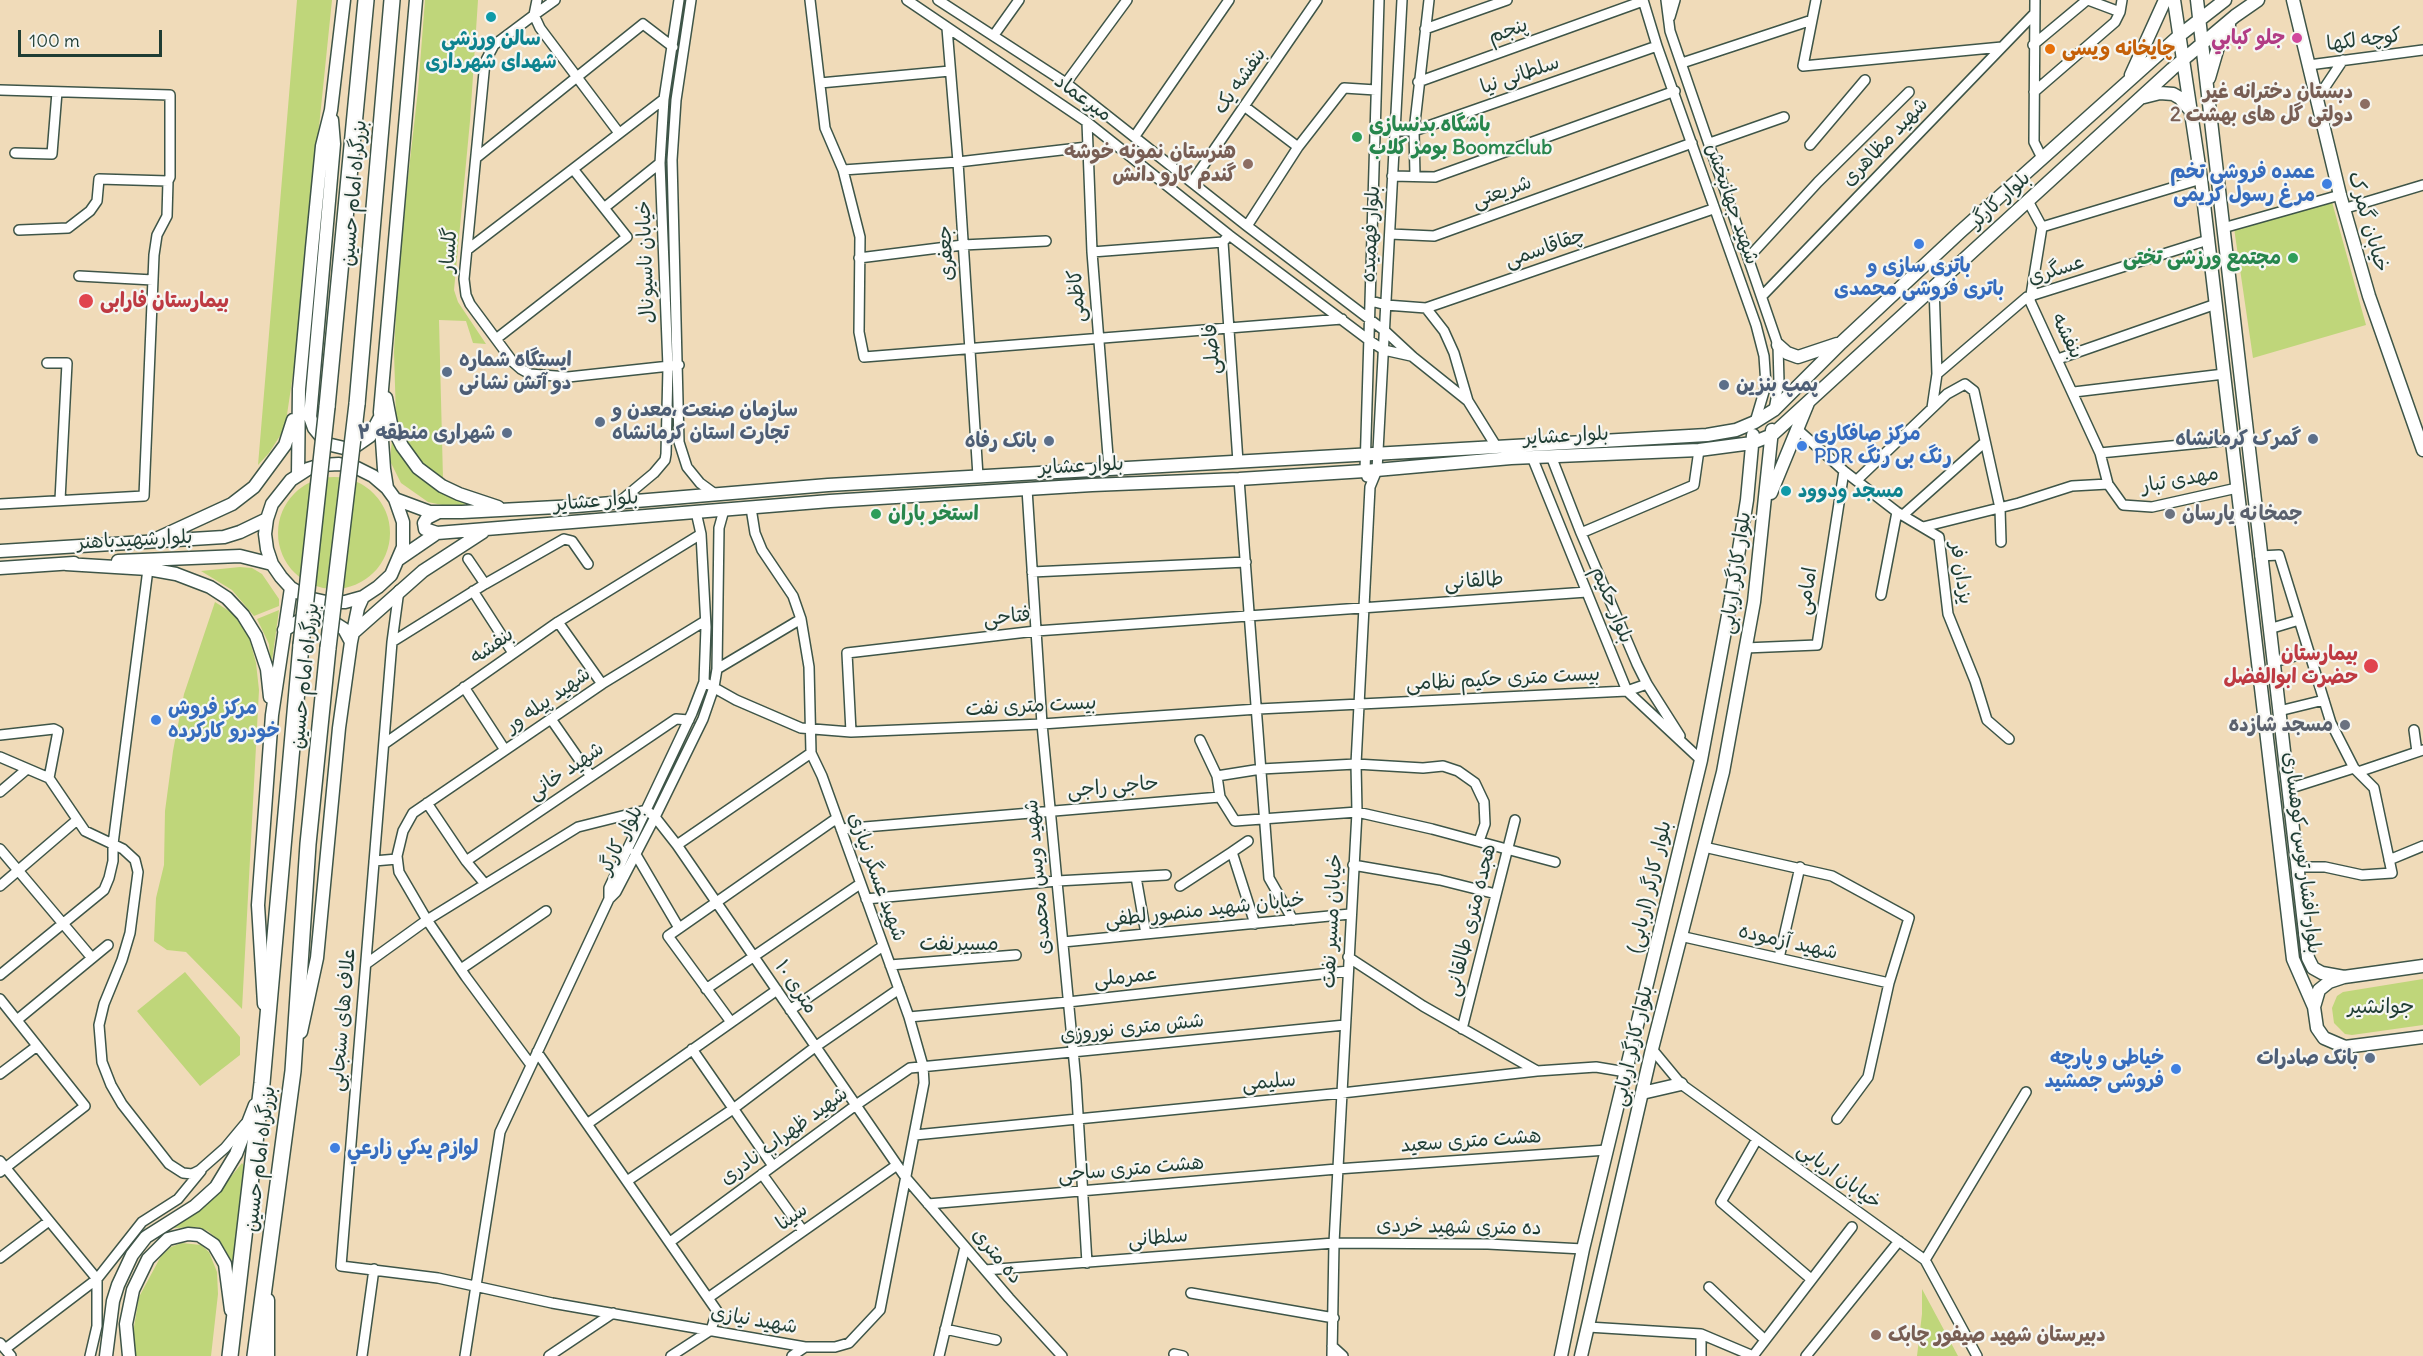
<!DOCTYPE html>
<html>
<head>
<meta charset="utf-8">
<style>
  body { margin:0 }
  #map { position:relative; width:2423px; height:1356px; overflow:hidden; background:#f0dbb9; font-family:Delius,sans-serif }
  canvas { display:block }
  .scale { position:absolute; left:18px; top:30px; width:144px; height:27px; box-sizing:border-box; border:3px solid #1f3d34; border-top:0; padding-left:8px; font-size:18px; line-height:21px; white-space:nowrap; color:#1f3d34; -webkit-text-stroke:4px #f6f6f2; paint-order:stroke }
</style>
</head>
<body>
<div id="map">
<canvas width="2423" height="1356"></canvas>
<div class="scale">100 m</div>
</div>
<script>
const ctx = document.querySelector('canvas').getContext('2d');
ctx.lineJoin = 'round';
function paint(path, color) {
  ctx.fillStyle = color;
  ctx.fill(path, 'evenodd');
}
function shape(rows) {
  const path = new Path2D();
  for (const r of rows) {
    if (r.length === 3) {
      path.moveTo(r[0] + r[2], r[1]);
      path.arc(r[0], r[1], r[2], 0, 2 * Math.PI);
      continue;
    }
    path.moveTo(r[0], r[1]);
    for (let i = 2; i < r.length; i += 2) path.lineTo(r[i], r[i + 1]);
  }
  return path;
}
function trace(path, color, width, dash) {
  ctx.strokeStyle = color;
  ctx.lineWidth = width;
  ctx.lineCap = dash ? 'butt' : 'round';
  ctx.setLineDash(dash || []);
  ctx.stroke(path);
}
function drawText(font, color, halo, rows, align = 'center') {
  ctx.font = font + ' Delius,"Playpen Sans Arabic",sans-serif';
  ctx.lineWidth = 4.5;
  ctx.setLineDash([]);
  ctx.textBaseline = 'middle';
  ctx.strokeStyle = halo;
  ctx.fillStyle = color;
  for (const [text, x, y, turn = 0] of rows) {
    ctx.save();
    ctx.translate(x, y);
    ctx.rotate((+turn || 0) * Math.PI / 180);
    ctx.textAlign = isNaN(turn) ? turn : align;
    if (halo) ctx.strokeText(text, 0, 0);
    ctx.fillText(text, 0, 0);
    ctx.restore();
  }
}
const green = shape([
  [297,0,332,0,295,361,285,428,269,453,258,465],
  [425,0,478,0,470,121,454,290,458,302,486,344,473,343,466,321,439,320,443,479,428,470,416,458,406,443,396,418,394,352,399,257,418,90],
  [2332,202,2366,325,2253,358,2234,228],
  [392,439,402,458,421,479,430,485,473,504,447,506,428,502,401,483,390,461],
  [334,533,56],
  [240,567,252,568,262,574,279,599,279,606,254,616,232,590,201,571],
  [215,602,240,618,248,633,256,663,259,690,242,1009,186,952,167,950,154,941,156,898,164,865,165,811,173,751,184,694],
  [279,610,271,668,269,644,257,619],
  [185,972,240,1037,240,1055,200,1086,137,1011],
  [2423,979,2423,1025,2352,1035,2345,1034,2334,1023,2332,1008,2337,996,2343,992],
  [242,1163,246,1169,234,1265,220,1241,208,1231,198,1227,174,1228,211,1201],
  [182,1243,201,1245,209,1252,217,1272,218,1294,211,1356,136,1356,133,1333,139,1297,161,1256,171,1247],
  [1922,1289,1958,1356,1917,1356,1922,1314]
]);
const minor = shape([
  [537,0,534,15,494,45,485,62,464,279,466,295,470,304,513,362,521,369,530,374,568,377,679,365],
  [555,0,534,15,540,28,619,133],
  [691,0,676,100,672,160,679,442,687,467,700,483,715,494],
  [810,0,825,128,843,170,860,237,859,332,864,357,1342,319],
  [907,0,1087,122,1229,235,1370,341,1384,350,1411,356],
  [938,0,1066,83,1247,226,1385,331,1413,357,1468,401,1496,446],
  [1643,0,1657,46,1756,325,1764,356,1766,385,1755,422],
  [1666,0,1670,31,1778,345,1779,382,1774,410],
  [1816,0,1803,66,2002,47],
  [2035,0,2034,142,2042,158],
  [2088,0,2120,12],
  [1670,17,1675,0],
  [947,28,958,162,978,476],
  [1425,29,1507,0],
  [994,35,1019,0],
  [2033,45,2087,0],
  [1682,63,1812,20],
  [2309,65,2423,50],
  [1418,82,1643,1],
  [820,83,950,71],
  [1066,83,1127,0],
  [0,90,170,95,170,177,168,181],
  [2034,92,2115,22,2120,12,2122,0],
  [2317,99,2343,60],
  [1244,106,1298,147,1247,226],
  [1087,122,1092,252,1109,469],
  [1394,131,1414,131,1657,46],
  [1135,136,1229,0],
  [1710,143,1784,117],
  [1810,145,1865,80],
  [1298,147,1344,88,1376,90],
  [15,153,52,154,57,92],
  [476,158,643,24,673,47],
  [660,163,604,208,573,169,664,99],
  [843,170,958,162,1087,147],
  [1392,176,1435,177,1675,91],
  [1415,176,1414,131,1429,0],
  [1192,182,1317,0],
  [2028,201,2042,227,2030,301,2100,453,2108,484],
  [2343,209,2423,185],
  [2042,227,2201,179],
  [2223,228,2340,195],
  [1390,234,1434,236,1692,143],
  [1229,235,1223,242,1238,462],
  [467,250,573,169],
  [1092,252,1223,242],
  [1749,257,1818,182,1909,92],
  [859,258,963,245,1046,241],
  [79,276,153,280],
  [1763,295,2034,14],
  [1371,301,1386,305,1426,308,1713,209],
  [1426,308,1444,331,1454,353,1468,401],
  [496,339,627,237,604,208],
  [2058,359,2216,304],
  [47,363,67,363,60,500],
  [1937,374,2027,297,2208,240],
  [2074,392,2224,374],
  [1932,408,1937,374,1934,286],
  [1797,429,1844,471,1897,512,1939,537,1948,614,1975,681,1987,720,2009,739],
  [2100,453,2232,440],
  [1551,456,1581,533,1637,664,1647,684,1680,736],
  [1532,457,1627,691,1701,760],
  [1367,477,1365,471,1379,0],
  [1239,479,1269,878,1293,920],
  [1857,480,1947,394,1965,384,1974,391,2000,508,2001,542],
  [1027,489,1042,724,1076,1081,1087,1263],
  [618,503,654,473,665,460,666,454,668,367,660,163,664,99,679,0],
  [0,504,144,496,154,255,157,235,167,216,168,181,99,179,97,201,90,211,68,228,19,230],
  [1903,515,1985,442],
  [1923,527,2019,503,2072,486,2108,484,2123,505,2152,507,2237,488],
  [1581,533,1694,485,1699,450],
  [2260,556,2279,555,2331,723,2354,768,2374,788,2392,873,2362,875,2325,867,2297,867],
  [468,559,485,584],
  [1032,572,1246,562],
  [399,590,392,642,341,1266,438,1278,552,1303,805,1347,835,1347,849,1343,880,1310,924,1083,923,1066,909,1017,822,776,811,753,809,667,801,619,793,596,762,550,755,533,751,508],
  [473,591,513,653],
  [1881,595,1897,512],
  [558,622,701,534],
  [2269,629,2299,620],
  [392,642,485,584,564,539,572,541,588,564],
  [1745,648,1817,645,1844,471],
  [2274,662,2309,652],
  [717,669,801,619],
  [704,682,736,700,801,728,851,732,1042,724,1258,709,1627,691,1647,684],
  [464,687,505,750],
  [2279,711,2324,700],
  [551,719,590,775],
  [2414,730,2417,752],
  [851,732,847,653,1036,631,1587,592],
  [0,735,54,729,58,731,49,778],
  [384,744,558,622,602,684],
  [0,757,49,778,85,831,123,849,135,860,138,872,130,933,122,960,104,1004,99,1025,102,1062,111,1085,122,1104,169,1164,183,1173,192,1174,200,1170,225,1148,245,1124],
  [2358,772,2423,750],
  [1217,776,1261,769,1356,764,1423,768,1443,766,1458,771,1475,783,1484,802,1485,824,1479,841],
  [2288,789,2354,768],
  [0,792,27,769],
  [1220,797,1235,821,1357,812,1432,829,1555,862],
  [427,803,466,861,485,884],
  [841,829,1220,797,1217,776,1200,740],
  [1248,841,1232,852,1255,924],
  [677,845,811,753],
  [1704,847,1832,876,1909,918,1889,983,1868,1077,1837,1119],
  [0,849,92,958],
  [635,853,679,928],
  [2389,860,2423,846],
  [374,861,397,859],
  [466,861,676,719,689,720],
  [1353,865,1440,880,1496,894],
  [1136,877,1146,934],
  [0,886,77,820],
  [1180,886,1232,852],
  [609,899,609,888,692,713,704,682,706,627,701,534,696,512],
  [866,899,1057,881,1166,875],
  [1680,936,1889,983],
  [1063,942,1350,914],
  [1348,957,1423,1006,1537,1071],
  [1779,958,1800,867],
  [366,964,427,920,578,827,646,810,655,817,677,845,906,1178,1009,1298,1062,1356],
  [890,965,1016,955],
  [461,969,546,911],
  [0,975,104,890,109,878,113,861,113,844,148,569],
  [706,989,860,884],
  [0,999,85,1106,0,1172],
  [790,1010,883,946],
  [909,1017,1068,1002,1348,971],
  [17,1020,108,945],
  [731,1022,668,936,837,818],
  [1462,1029,1515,820],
  [692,1049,773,1166],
  [1652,1049,1681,1084,1925,1260,1977,1356],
  [537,1052,717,1311,711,1330,671,1356],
  [531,1065,466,977,427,920,399,872,397,856,403,831,413,813,602,684,705,621],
  [0,1074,37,1046],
  [587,1124,777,990],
  [915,1135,1342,1093,1537,1071,1596,1067,1626,1072],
  [1757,1139,1721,1202,1811,1279],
  [0,1161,97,1279,97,1326,90,1356],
  [762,1174,803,1231],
  [627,1181,733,1109,815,1047,899,989],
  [928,1204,1337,1169,1607,1150],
  [670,1242,856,1105,910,1068,1345,1025],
  [0,1258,49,1221],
  [1925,1260,2026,1092],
  [985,1270,1334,1243,1488,1244,1583,1249],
  [1709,1287,1765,1340],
  [1191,1293,1334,1318],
  [708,1298,897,1165],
  [1588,1327,1701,1334,1753,1356],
  [945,1329,996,1340],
  [0,1343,11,1356],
  [1332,1346,1343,1356],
  [5,1349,97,1279,142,1222,178,1199,201,1171],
  [1174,1354,1183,1356],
  [362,1356,374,1269],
  [465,1356,500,1132,609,899,616,892,655,817,703,719,714,687,717,669,719,528,724,510],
  [549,1356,613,1313],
  [792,1356,805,1347],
  [939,1356,965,1247],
  [1332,1356,1334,1243,1357,812,1356,764,1364,607,1370,487,1377,470,1402,0],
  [1701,1356,1701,1334],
  [1753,1356,1852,1227],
  [1806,1356,1899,1241]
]);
const major = shape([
  [2174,0,2201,179,2293,959,2314,1007],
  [2197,0,2308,958,2313,968,2322,973,2344,977],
  [2293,0,2340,195,2369,296,2423,450],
  [2131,75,2165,0],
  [2209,78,2218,47,2229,25],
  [2144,97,2160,93,2173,94,2180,98,2191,111],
  [332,120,334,144,310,417,314,428,327,444,344,448,357,445,370,436,379,419],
  [1778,345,1787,353,1798,357,1837,344],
  [386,398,391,424,402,446,418,468,442,486,459,494,498,507],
  [298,475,299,389,312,248,322,146,331,110,344,0],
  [387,488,373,476,357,468,339,464,321,465,308,469,291,480,272,504,267,519,265,534,267,549,272,564,281,577,291,588,308,598,326,602,345,602,363,597,378,587,391,575,403,547,403,522,395,499,387,488,384,469,380,412,416,0],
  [1771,493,1808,403],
  [395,499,430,512,462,512,576,506,828,485,1707,435,1736,430,1755,422,1774,410,1841,343,1960,232,2180,35,2225,0],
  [437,513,427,518,424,523,425,529,437,533],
  [156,539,232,504,254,487,285,445,293,420],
  [0,551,224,537,240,532,267,519],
  [399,559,437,533,830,501,1092,485,1239,479,1365,471,1511,458,1699,450,1752,443,1772,435,2172,69,2235,16,2258,0],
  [118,561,240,556,272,564],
  [66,564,148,569,176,574,210,587,227,598,243,615,256,636,267,669,270,697],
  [0,568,74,563],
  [284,630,304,618,325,617,344,629,351,642],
  [353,633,423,571,483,532],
  [2423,966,2344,977,2329,982,2319,990,2314,1007,2317,1028,2324,1038,2345,1047,2423,1037],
  [264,1004,258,905,272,715,291,588],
  [301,1032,317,958,339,728,351,642,358,608,363,597],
  [1642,1093,1681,1084],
  [106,1356,113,1301,118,1285,132,1255,146,1237,195,1206,216,1187,236,1154,255,1105],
  [129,1356,126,1324,133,1290,148,1259,168,1239,188,1234,199,1235,214,1245,225,1264,231,1310],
  [268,1356,268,1300],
  [1561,1356,1583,1249,1701,760,1731,599,1747,500,1753,435],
  [1581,1356,1652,1049,1723,772,1754,602,1772,430]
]);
const highway = shape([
  [357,404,392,0],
  [327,407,366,0],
  [230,1356,262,1083,301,645],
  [255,1356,293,1071,308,844,328,648]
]);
const highwayBridge = shape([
  [301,645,327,407],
  [328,648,357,404]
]);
const markers = [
  [491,17,6,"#0f9aa8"],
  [2297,38,6,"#d1479c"],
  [2050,49,6,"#e8710a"],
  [2365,104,6,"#8d6e63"],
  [1357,137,6,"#2e9e5b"],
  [1248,164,6,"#8d6e63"],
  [2327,184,6,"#3f7fe0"],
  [1919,244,6,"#3f7fe0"],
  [2293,258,6,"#2e9e5b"],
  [86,301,8,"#e0444e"],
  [447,372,6,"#5c6f8a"],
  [1724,385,6,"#5c6f8a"],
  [600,422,6,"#5c6f8a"],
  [507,433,6,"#5c6f8a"],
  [2313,439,6,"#5c6f8a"],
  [1049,441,6,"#5c6f8a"],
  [1802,446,6,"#3f7fe0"],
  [1786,491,6,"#0f9aa8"],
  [876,514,6,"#2e9e5b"],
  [2170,514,6,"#6b7280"],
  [2371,666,8,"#e0444e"],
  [156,720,6,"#3f7fe0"],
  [2345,725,6,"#6b7280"],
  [2370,1058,6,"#5c6f8a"],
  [2176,1069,6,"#3f7fe0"],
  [335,1148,6,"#3f7fe0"],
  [1876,1335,6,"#8d6e63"]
];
const streetNames = [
  ["پنجم",1508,31,-20],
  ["کوچه لکها",2364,40,-7],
  ["سلطانی نیا",1520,75,-19],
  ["بنفشه یک",1240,81,-55],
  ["میرعماد",1083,98,36],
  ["شهید مظاهری",1885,142,-46],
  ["شریعتی",1502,192,-20],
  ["بزرگراه امام حسین",354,193,-85],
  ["بلوار کارگر",2000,200,-42],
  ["شهید جهانبخش",1732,204,71],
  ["خیابان گمرک",2368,222,74],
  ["بلوار فهمیده",1371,234,-87],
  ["چقاقاسمی",1545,248,-19],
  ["گلسار",449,250,-85],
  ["جعفری",946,253,-93],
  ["خیابان ناسیونال",646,262,-92],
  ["عسگری",2056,270,-18],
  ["کاظمی",1077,296,-94],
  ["بنفشه",2067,336,64],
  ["فاضلی",1212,349,-94],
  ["بلوار عشایر",1566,436,-3],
  ["بلوار عشایر",1081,466,-3],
  ["مهدی تبار",2180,480,-10],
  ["بلوار عشایر",596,501,-5],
  ["بلوارشهیدباهنر",135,540,-3],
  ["بلوار کارگر اربابی",1736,573,-82],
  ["یزدان فر",1961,573,81],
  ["طالقانی",1474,581,-4],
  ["امامی",1807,591,-81],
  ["بلوار حکیم",1612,605,68],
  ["فتاحی",1007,617,-6],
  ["بنفشه",492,646,-35],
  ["بزرگراه امام حسین",305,676,-84],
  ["بیست متری حکیم نظامی",1503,679,-3],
  ["شهید پیله ور",548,700,-35],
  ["بیست متری نفت",1031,706,-3],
  ["شهید خانی",566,771,-34],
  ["حاجی راجی",1113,787,-5],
  ["بلوار کارگر",621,840,-63],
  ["بلوار افشار توس کوهساری",2302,853,83],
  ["شهید عسگر نیازی",877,877,70],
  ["شهید ویس محمدی",1038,877,-95],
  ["بلوار کارگر (اربابی)",1650,887,-77],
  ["خیابان شهید منصور لطفی",1205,910,-6],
  ["هجده متری طالقانی",1471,920,-76],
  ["خیابان مسیر نفت",1332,921,-87],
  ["شهید آزموده",1788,942,13],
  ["عمرملی",1126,977,-6],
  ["۱۰ متری",796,987,56],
  ["علاف های سنجابی",343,1020,-85],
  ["شش متری نوروزی",1132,1028,-6],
  ["بلوار کارگر اربابی",1633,1046,-77],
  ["سلیمی",1269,1082,-5],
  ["شهید ظهراب نادری",784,1136,-36],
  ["هشت متری سعید",1471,1141,-4],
  ["بزرگراه امام حسین",260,1159,-83],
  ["هشت متری ساحی",1131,1169,-5],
  ["خیابان اربابی",1839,1176,36],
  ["سینا",792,1217,-35],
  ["ده متری شهید خردی",1459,1227,1],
  ["سلطانی",1158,1238,-5],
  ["ده متری",997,1256,50],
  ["شهید نیازی",754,1320,10]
];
const hotelNames = [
  ["جلو كبابي",2285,38]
];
const cultureNames = [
  ["سالن ورزشی",491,39],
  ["شهدای شهرداری",491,62],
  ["مسجد ودوود",1798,491,"left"]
];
const foodNames = [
  ["چایخانه ویسی",2062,49]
];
const educationNames = [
  ["دبستان دخترانه غیر",2353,92],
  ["دولتی گل های بهشت 2",2353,115],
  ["هنرستان نمونه خوشه",1236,152],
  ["گندم کارو دانش",1236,175],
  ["دبیرستان شهید صیفور چابک",1888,1335,"left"]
];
const leisureNames = [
  ["باشگاه بدنسازی",1369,125],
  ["بومز کلاب Boomzclub",1369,148],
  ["مجتمع ورزشی تختی",2281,258,"right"],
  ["استخر باران",888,514]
];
const shopNames = [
  ["عمده فروشی تخم",2315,172,"right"],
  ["مرغ رسول کریمی",2315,195,"right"],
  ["باتری سازی و",1919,266,"center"],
  ["باتری فروشی محمدی",1919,289,"center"],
  ["مرکز صافکاری",1814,434],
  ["PDR رنگ بی رنگ",1814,457],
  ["مرکز فروش",168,708],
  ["خودرو کارکرده",168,731],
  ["خیاطی ‌‌و‌ پارچه",2164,1058,"right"],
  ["فروشی جمشید",2164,1081,"right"],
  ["لوازم يدكي زارعي",347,1148]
];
const healthNames = [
  ["بیمارستان فارابی",100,301],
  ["بیمارستان",2358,654,"right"],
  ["حضرت ابوالفضل",2358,677,"right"]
];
const serviceNames = [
  ["ایستگاه شماره",459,360,"left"],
  ["دو آتش نشانی",459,383,"left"],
  ["پمپ بنزین",1736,385,"left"],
  ["سازمان صنعت ،معدن و",612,410,"left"],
  ["تجارت استان کرمانشاه",612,433,"left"],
  ["شهراری منطقه ۲",495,433],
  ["گمرک کرمانشاه",2301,439],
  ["بانک رفاه",1037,441],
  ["بانک صادرات",2358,1058]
];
const worshipNames = [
  ["جمخانه یارسان",2182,514],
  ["مسجد شازده",2333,725,"right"]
];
const neighbourhoodNames = [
  ["مسیرنفت",959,944],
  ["جوانشیر",2381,1007]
];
paint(green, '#bfd67a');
trace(minor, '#3e5548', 12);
trace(major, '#3e5548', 15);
trace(highway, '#3e5548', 18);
trace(minor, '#fff', 9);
trace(major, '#fff', 12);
trace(highway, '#fff', 15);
trace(highwayBridge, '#3e5548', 18, []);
trace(highwayBridge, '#fff', 15);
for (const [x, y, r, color] of markers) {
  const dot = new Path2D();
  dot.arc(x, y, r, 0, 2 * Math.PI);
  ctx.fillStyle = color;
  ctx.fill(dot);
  trace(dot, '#f6f6f2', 2);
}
drawText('20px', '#1f3d34', '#f6f6f2', streetNames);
drawText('bold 20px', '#b23c85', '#f6f6f2', hotelNames, 'right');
drawText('bold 20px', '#0d838f', '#f6f6f2', cultureNames);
drawText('bold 20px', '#c56008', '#f6f6f2', foodNames, 'left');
drawText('bold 20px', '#785e54', '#f6f6f2', educationNames, 'right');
drawText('bold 20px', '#27864d', '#f6f6f2', leisureNames, 'left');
drawText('bold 20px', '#366cbe', '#f6f6f2', shopNames, 'left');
drawText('bold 20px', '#be3a42', '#f6f6f2', healthNames, 'left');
drawText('bold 20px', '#4e5e75', '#f6f6f2', serviceNames, 'right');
drawText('bold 20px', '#5b616d', '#f6f6f2', worshipNames, 'left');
drawText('21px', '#1f3d34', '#f6f6f2', neighbourhoodNames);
</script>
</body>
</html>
